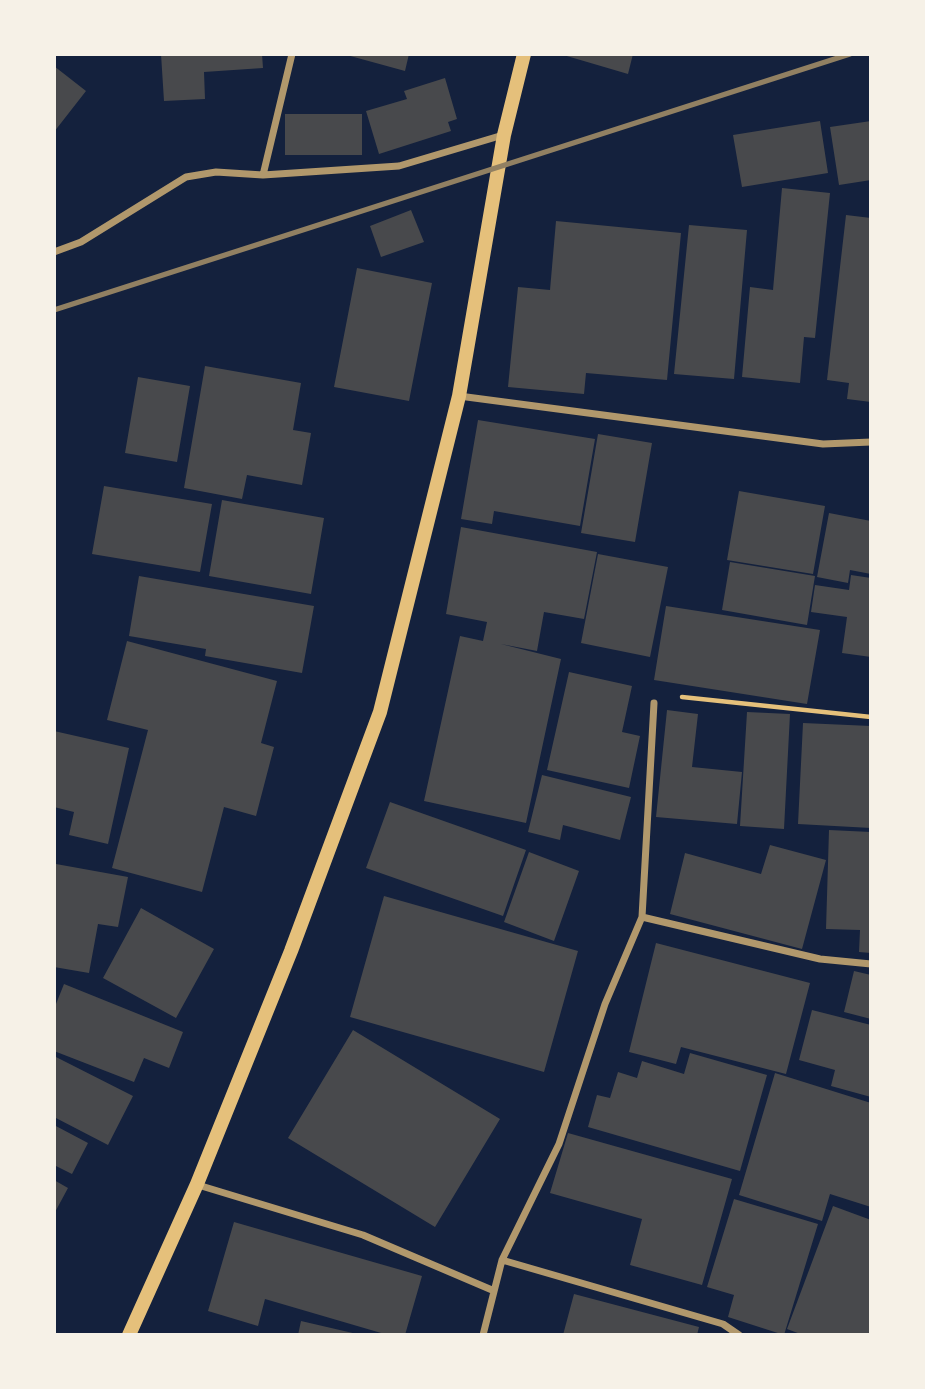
<!DOCTYPE html>
<html>
<head>
<meta charset="utf-8">
<style>
  body { margin:0 }
  #map { position:relative; width:925px; height:1389px; overflow:hidden; background:#14213d; font-family:"Open Sans",sans-serif }
  canvas { display:block }
  .frame { position:absolute; inset:0; border:56px solid #f6f1e7; pointer-events:none }
</style>
</head>
<body>
<div id="map">
<canvas width="925" height="1389"></canvas>
<div class="frame"></div>
</div>
<script>
const ctx = document.querySelector('canvas').getContext('2d');
ctx.lineJoin = 'round';
function paint(path, color) {
  ctx.fillStyle = color;
  ctx.fill(path, 'evenodd');
}
function shape(rows) {
  const path = new Path2D();
  for (const r of rows) {
    path.moveTo(r[0], r[1]);
    for (let i = 2; i < r.length; i += 2) path.lineTo(r[i], r[i + 1]);
  }
  return path;
}
function trace(path, color, width, dash) {
  ctx.strokeStyle = color;
  ctx.lineWidth = width;
  ctx.lineCap = dash ? 'butt' : 'round';
  ctx.setLineDash(dash || []);
  ctx.stroke(path);
}
const building = shape([
  [161,54,262,54,263,68,204,72,205,99,164,101],
  [343,54,409,54,405,71],
  [560,54,633,54,628,74],
  [54,66,86,91,54,132],
  [445,78,457,119,448,122,451,131,379,154,366,111,407,99,404,91],
  [285,114,362,114,362,155,285,155],
  [820,121,828,173,742,187,733,135],
  [871,121,871,180,839,185,830,127],
  [782,188,830,193,815,338,804,337,800,383,742,377,750,287,773,290],
  [411,210,424,242,381,257,370,226],
  [846,215,871,218,871,402,847,399,849,383,827,380],
  [556,221,681,233,667,380,586,373,584,394,508,387,518,287,550,290],
  [689,225,747,230,734,379,674,374],
  [357,268,432,283,409,401,334,387],
  [205,366,301,383,293,430,311,433,302,485,247,475,242,499,184,488],
  [138,377,190,386,177,462,125,453],
  [478,420,595,439,580,526,494,511,492,524,461,519],
  [598,434,652,443,635,542,581,533],
  [104,486,212,504,200,572,92,554],
  [739,491,825,506,813,574,727,560],
  [222,500,324,518,311,594,209,576],
  [829,513,871,521,871,574,850,570,848,583,817,577],
  [461,527,597,552,584,619,544,612,537,651,501,644,561,659,526,823,424,801,460,636,483,641,487,622,446,614],
  [598,554,668,567,650,657,581,643],
  [730,562,815,576,807,625,722,610],
  [851,575,871,578,871,657,842,653,847,617,811,612,815,585,849,590],
  [139,576,314,606,302,673,205,656,206,649,129,636],
  [666,606,820,630,807,704,654,680],
  [127,641,277,681,261,743,274,747,256,816,224,807,202,892,112,868,148,730,107,720],
  [569,672,632,686,622,732,640,736,629,788,547,770],
  [667,710,698,714,692,767,742,772,737,824,656,817],
  [747,712,790,714,784,829,740,826],
  [803,723,871,726,871,828,798,824],
  [54,731,129,748,108,844,69,835,74,812,54,807],
  [542,775,631,797,620,840,563,825,560,840,528,832],
  [390,802,526,850,503,916,366,868],
  [829,830,871,832,871,953,859,952,860,930,826,929],
  [770,845,826,860,802,949,670,914,685,853,761,874],
  [529,852,579,871,554,941,504,922],
  [56,864,128,877,118,927,98,924,89,973,54,967],
  [384,896,578,951,544,1072,350,1017],
  [141,908,214,949,176,1018,103,978],
  [656,943,810,983,786,1074,681,1047,676,1064,629,1052],
  [854,971,871,975,871,1019,844,1012],
  [64,984,183,1032,169,1068,144,1058,134,1082,54,1051,54,1009],
  [812,1010,871,1025,871,1097,831,1086,835,1070,799,1060],
  [353,1030,500,1119,435,1227,288,1138],
  [690,1053,767,1075,740,1171,588,1127,597,1095,610,1098,618,1072,637,1078,642,1061,684,1074],
  [54,1056,133,1096,108,1145,54,1117],
  [775,1073,871,1103,871,1207,830,1194,822,1221,739,1195],
  [54,1125,88,1143,72,1174,54,1165],
  [568,1133,732,1179,702,1285,630,1265,642,1219,550,1193],
  [54,1180,68,1188,54,1214],
  [734,1199,818,1224,784,1335,728,1317,734,1295,707,1287],
  [833,1206,871,1220,869,1335,803,1335,787,1329],
  [234,1222,422,1276,405,1335,388,1335,265,1299,258,1326,208,1311],
  [574,1294,699,1327,697,1335,563,1335],
  [301,1321,357,1334,356,1335,298,1335]
]);
const path = shape([
  [682,697,871,717]
]);
const minor = shape([
  [263,175,292,54],
  [54,252,81,242,186,177,216,172,263,175,399,166,503,135],
  [459,396,823,444,871,442],
  [642,917,654,703],
  [198,1185,363,1235,492,1290],
  [502,1260,723,1324,739,1335],
  [483,1335,502,1260,559,1144,605,1004,642,917,820,959,871,964]
]);
const secondary = shape([
  [129,1335,197,1184,291,951,380,712,459,396,504,135,524,54]
]);
const rail = shape([
  [54,310,850,54]
]);
paint(building, '#48494c');
trace(path, '#e5c07b', 4.5);
trace(minor, '#b1986c', 7);
trace(secondary, '#e5c07b', 14);
trace(rail, '#918062', 5);
</script>
</body>
</html>
